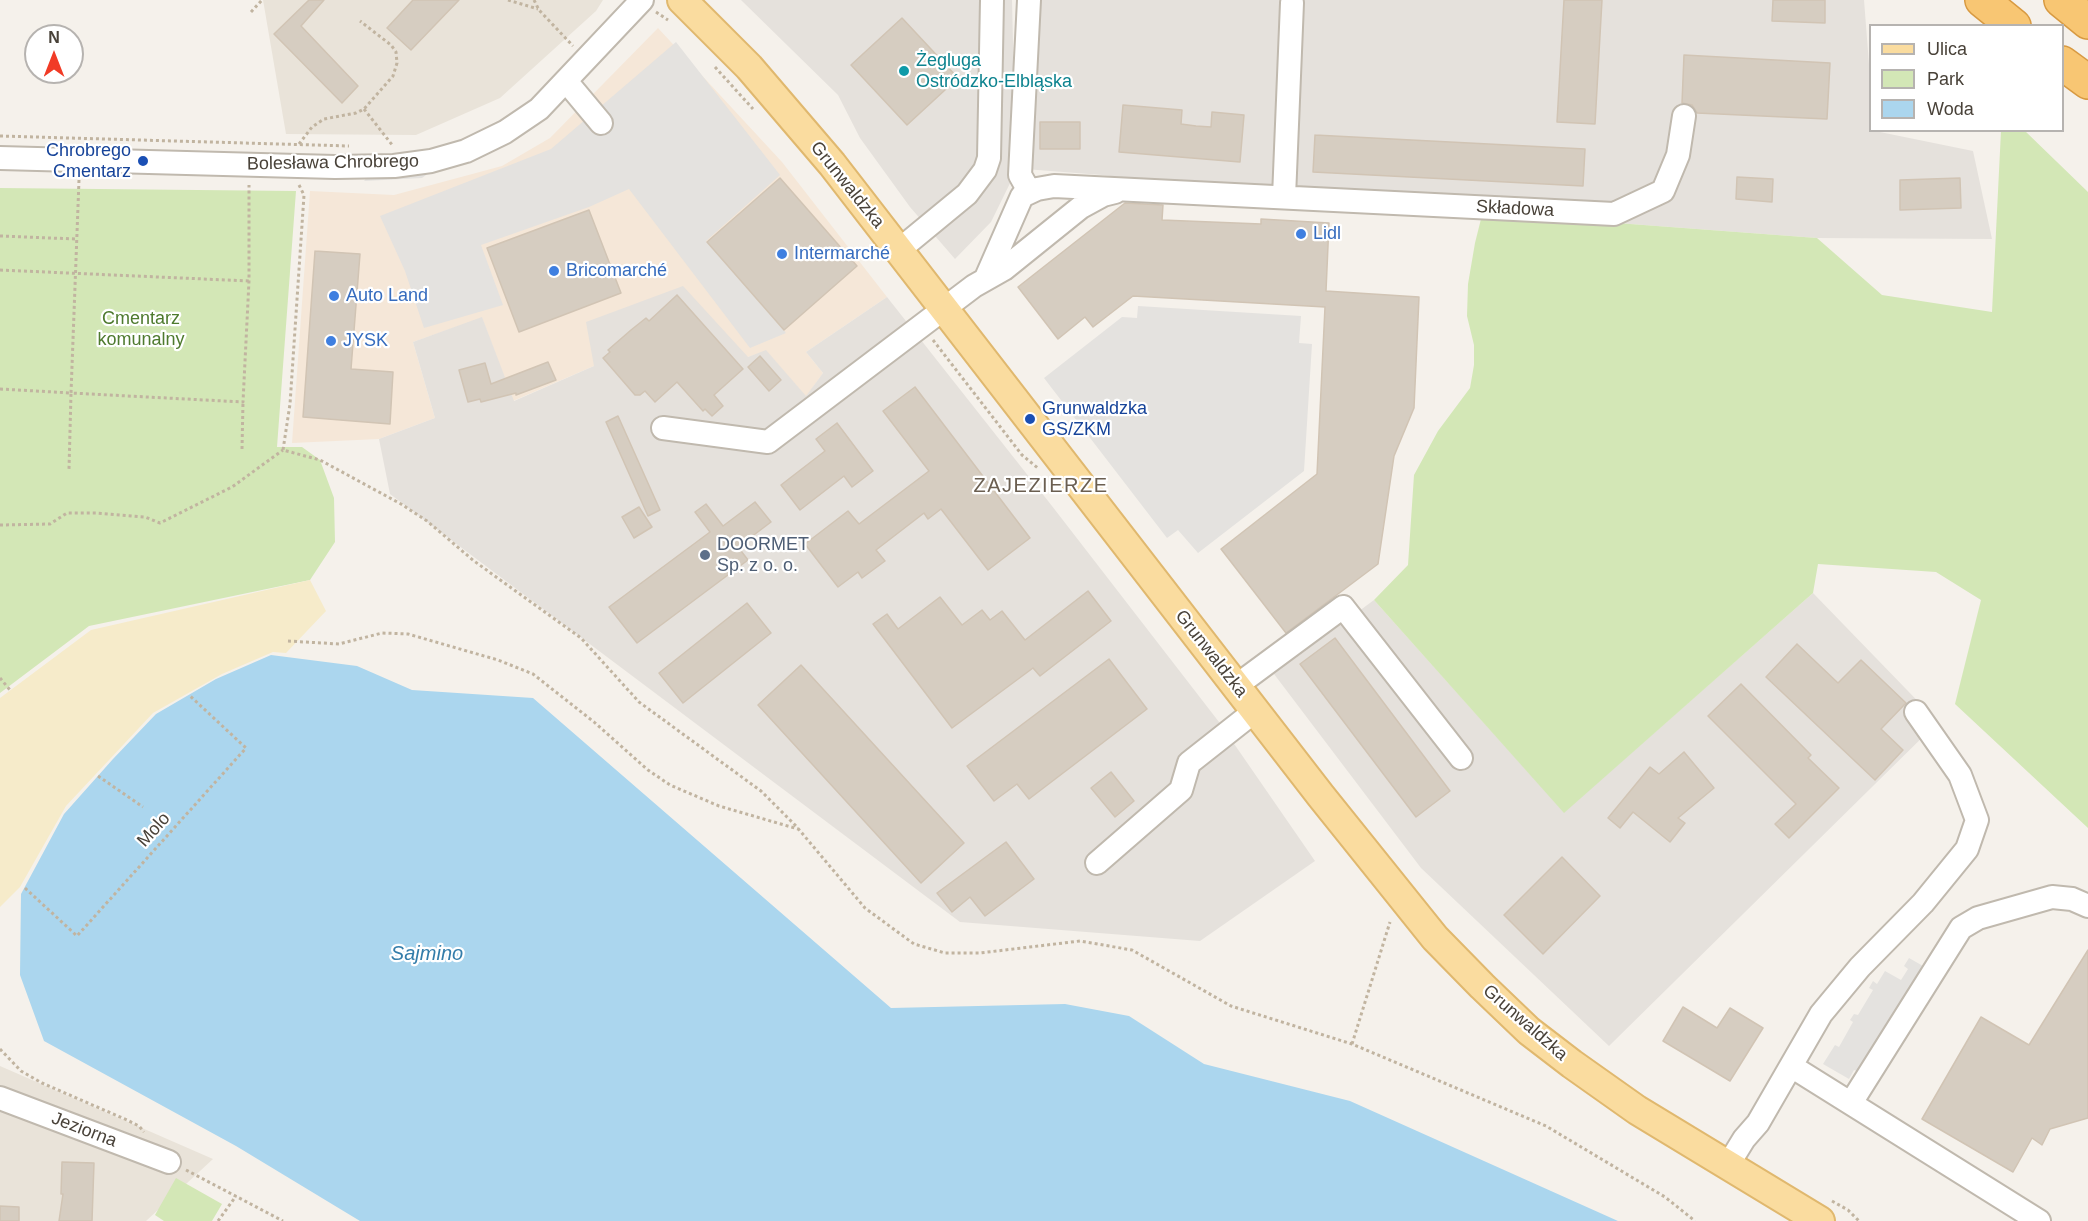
<!DOCTYPE html>
<html>
<head>
<meta charset="utf-8">
<style>
  body { margin:0 }
  #map { position:relative; width:2088px; height:1221px; overflow:hidden; background:#f5f1eb; font-family:Arial,sans-serif }
  canvas { display:block }
  .legend { position:absolute; left:1869px; top:24px; width:195px; height:108px; box-sizing:border-box; background:#fff; border:2px solid #b6b3b0; margin:0; padding:8px 10px; list-style:none; font-size:18px; color:#494239 }
  .legend li { display:flex; align-items:center; gap:12px; height:30px }
  .legend b { width:30px; border:2px solid #b6b3b0 }
  .north { position:absolute; left:24px; top:24px; width:60px; height:60px; box-sizing:border-box; background:#fff; border:2px solid #b6b3b0; border-radius:50%; rotate:0deg; font-size:16px; font-weight:700; line-height:24px; text-align:center; color:#494239 }
  .north::after { content:''; display:block; margin:auto; width:21px; height:27px; background:#f13b26; clip-path:polygon(50% 0,100% 100%,50% 72%,0 100%) }
</style>
</head>
<body>
<div id="map">
<canvas width="2088" height="1221"></canvas>
<ul class="legend">
<li><b style="height:8px;background:#fadc9f"></b>Ulica</li>
<li><b style="height:16px;background:#d3e7b6"></b>Park</li>
<li><b style="height:16px;background:#abd6ee"></b>Woda</li>
</ul>
<div class="north">N</div>
</div>
<script>
const ctx = document.querySelector('canvas').getContext('2d');
ctx.lineJoin = 'round';
function paint(path, color) {
  ctx.fillStyle = color;
  ctx.fill(path, 'evenodd');
}
function shape(rows) {
  const path = new Path2D();
  for (const r of rows) {
    path.moveTo(r[0], r[1]);
    for (let i = 2; i < r.length; i += 2) path.lineTo(r[i], r[i + 1]);
  }
  return path;
}
function trace(path, color, width, dash) {
  ctx.strokeStyle = color;
  ctx.lineWidth = width;
  ctx.lineCap = dash ? 'butt' : 'round';
  ctx.setLineDash(dash || []);
  ctx.stroke(path);
}
function drawText(font, color, halo, rows, align = 'center') {
  ctx.font = font + ' Arial,sans-serif';
  ctx.lineWidth = 4.5;
  ctx.setLineDash([]);
  ctx.textBaseline = 'middle';
  ctx.strokeStyle = halo;
  ctx.fillStyle = color;
  for (const [text, x, y, turn = 0] of rows) {
    ctx.save();
    ctx.translate(x, y);
    ctx.rotate((+turn || 0) * Math.PI / 180);
    ctx.textAlign = isNaN(turn) ? turn : align;
    if (halo) ctx.strokeText(text, 0, 0);
    ctx.fillText(text, 0, 0);
    ctx.restore();
  }
}
const residential = shape([
  [263,0,603,0,596,11,500,98,416,135,286,134],
  [0,1066,213,1159,146,1221,0,1221]
]);
const commercial = shape([
  [658,28,782,162,887,297,806,352,823,373,806,397,766,351,748,357,594,366,513,401,482,318,413,342,435,418,379,439,292,443,310,191,394,195,502,166,550,138]
]);
const industrial = shape([
  [741,0,1012,0,1016,171,991,222,955,259,910,207,860,138,838,95],
  [1032,0,1864,0,1870,77,1870,130,1973,151,1992,239,1817,238,1590,221,1481,219,1102,175,1025,169],
  [683,286,748,357,766,350,806,396,823,373,806,352,887,297,1052,506,1219,722,1315,861,1200,941,960,922,390,494,379,439,435,418,413,342,482,317,514,401,594,366,586,322],
  [1813,593,1938,722,1609,1046,1421,868,1274,674,1374,600,1564,812]
]);
const green = shape([
  [2001,131,2025,131,2088,192,2088,828,1955,704,1981,600,1936,572,1818,564,1813,593,1564,813,1374,600,1408,565,1414,475,1438,431,1470,388,1474,365,1474,345,1467,316,1468,284,1475,243,1481,219,1590,221,1817,238,1882,295,1992,312],
  [0,188,296,191,277,447,302,447,320,460,334,498,335,542,310,580,89,626,0,693],
  [176,1178,222,1204,212,1221,164,1221,155,1215]
]);
const sand = shape([
  [310,580,326,611,286,653,273,652,222,674,153,713,66,806,20,887,0,907,0,698,91,630]
]);
const parking = shape([
  [676,42,780,175,706,241,786,333,750,348,629,189,589,207,481,245,503,305,424,328,405,271,380,216,551,149],
  [433,170,422,178,364,181,369,175],
  [1138,306,1301,316,1299,343,1312,344,1304,471,1198,553,1178,530,1167,538,1044,378,1122,317,1137,318],
  [1909,958,1923,966,1859,1072,1854,1070,1849,1079,1823,1064,1835,1045,1839,1047,1853,1022,1850,1020,1854,1014,1858,1015,1873,990,1869,988,1873,981,1877,984,1885,971,1901,980,1908,969,1904,966]
]);
const water = shape([
  [271,655,357,666,412,690,533,698,891,1008,1065,1004,1129,1016,1204,1064,1350,1101,1618,1221,360,1221,236,1146,44,1041,20,975,21,894,64,814,113,759,156,714,216,679]
]);
const building = shape([
  [309,0,324,0,301,26,358,86,342,103,274,34,309,0],
  [413,0,459,0,411,50,387,28,413,0],
  [1564,0,1602,0,1595,124,1557,122,1564,0],
  [1773,0,1825,0,1825,23,1772,21,1773,0],
  [902,18,958,78,907,125,851,65,902,18],
  [1684,55,1830,63,1827,119,1697,113,1692,105,1682,103,1684,55],
  [1123,105,1182,110,1181,124,1196,126,1211,127,1212,112,1244,115,1240,162,1119,152,1123,105],
  [1040,122,1080,122,1080,149,1040,149,1040,122],
  [1315,135,1585,149,1583,186,1313,172,1315,135],
  [1737,177,1773,179,1772,202,1736,199,1737,177],
  [780,178,857,266,784,330,707,242,780,178],
  [1960,178,1961,208,1900,210,1900,180,1960,178],
  [1125,203,1163,205,1162,220,1261,224,1261,219,1329,223,1326,291,1419,297,1414,408,1394,456,1378,564,1286,633,1221,549,1317,474,1325,307,1133,296,1093,327,1085,317,1058,339,1018,287,1125,203],
  [589,210,621,293,519,332,487,248,589,210],
  [315,251,360,254,351,369,393,372,390,424,303,417,315,251],
  [677,295,743,369,714,395,723,406,712,416,705,409,703,411,677,382,655,402,645,391,640,395,635,395,603,358,610,352,608,350,631,330,646,318,649,321,677,295],
  [760,356,781,380,769,391,748,367,760,356],
  [548,362,556,380,516,395,516,393,481,402,480,399,468,402,459,370,485,363,491,384,548,362],
  [915,387,1030,538,988,570,941,509,928,519,924,513,876,550,885,561,862,578,858,572,838,587,805,544,848,511,859,524,929,471,883,411,915,387],
  [618,416,660,510,648,516,606,422,618,416],
  [837,423,873,471,852,487,844,476,800,510,781,485,825,451,816,439,837,423],
  [755,502,771,522,738,547,748,560,637,643,609,607,710,532,695,512,706,504,723,526,755,502],
  [639,507,652,527,634,538,622,517,639,507],
  [1088,591,1111,621,1040,676,1033,668,952,728,873,624,887,614,898,629,940,597,962,625,982,610,990,620,1002,611,1025,640,1088,591],
  [747,603,771,633,683,703,659,673,747,603],
  [1335,638,1450,791,1416,817,1300,664,1335,638],
  [1797,644,1838,683,1861,660,1906,703,1881,729,1903,750,1875,780,1766,677,1797,644],
  [1109,659,1147,709,1029,799,1017,784,994,801,967,766,1109,659],
  [801,665,964,843,921,883,758,705,801,665],
  [1741,684,1811,755,1808,758,1839,788,1789,838,1775,824,1796,804,1708,716,1741,684],
  [1684,752,1714,788,1678,818,1685,823,1670,842,1633,812,1620,828,1608,818,1650,767,1659,774,1684,752],
  [1111,772,1134,801,1115,817,1091,788,1111,772],
  [1006,842,1034,879,985,916,970,897,952,912,937,893,1006,842],
  [1562,857,1600,896,1543,954,1504,915,1562,857],
  [2088,950,2088,1118,2050,1129,2042,1145,2032,1138,2013,1172,1922,1119,1981,1017,2029,1045,2088,950],
  [1683,1007,1717,1028,1730,1008,1763,1028,1730,1081,1663,1041,1683,1007],
  [62,1162,94,1163,92,1221,59,1221,63,1194,61,1194,62,1162],
  [0,1206,19,1207,19,1221,0,1221,0,1206]
]);
const path = shape([
  [508,0,538,9],
  [534,0,539,10,573,46],
  [251,12,262,0],
  [656,12,668,20],
  [715,67,753,109],
  [364,109,393,146],
  [0,136,349,146],
  [299,144,312,127,324,119,356,113,364,109,393,76,397,63,396,52,391,45,360,21],
  [79,180,71,393,243,402,249,281,249,185],
  [299,185,304,195,290,404,283,450,320,460,401,504,427,521,474,561,581,638,639,702,761,791,796,826,865,908,914,944,945,953,980,953,1080,941,1132,950,1231,1006,1352,1044,1546,1126,1665,1197,1695,1221],
  [0,236,76,239],
  [0,270,249,281],
  [933,340,1022,455,1039,469],
  [0,389,71,393,69,469],
  [242,449,243,402],
  [0,525,50,524,67,513,97,513,145,517,160,523,232,487,283,450],
  [288,641,339,644,382,633,408,634,498,660,533,674,594,722,648,770,670,785,719,806,798,829],
  [0,678,10,690],
  [98,776,143,807],
  [25,888,77,936,246,748,189,695],
  [1352,1044,1390,922],
  [0,1049,21,1071,42,1083,127,1120,139,1126,144,1132],
  [186,1170,283,1221],
  [1832,1201,1848,1210,1859,1221],
  [218,1221,236,1196]
]);
const minor = shape([
  [566,81,601,123],
  [0,158,335,167,394,166,431,161,466,151,505,132,539,109,642,0],
  [1029,191,1020,175,1029,0],
  [1284,197,1292,3],
  [899,250,967,194,985,170,989,158,992,0],
  [986,278,1022,196,1037,189,1054,186,1614,214,1663,191,1678,155,1684,116],
  [663,428,768,442,974,286,1004,269,1081,207,1103,195,1115,192],
  [1236,686,1343,607,1461,758],
  [1097,863,1181,790,1189,763,1255,711],
  [1791,1066,2039,1221],
  [0,1098,169,1162],
  [1851,1103,1961,928,1978,918,2052,897,2072,899,2088,906],
  [1728,1165,1744,1139,1758,1123,1821,1014,1860,967,1923,903,1967,849,1977,820,1960,775,1916,712]
]);
const major = shape([
  [682,0,749,67,832,164,1321,796,1435,938,1482,986,1529,1031,1572,1064,1637,1110,1820,1221]
]);
const highway = shape([
  [1982,0,2014,26],
  [2061,0,2088,22],
  [2062,63,2088,82]
]);
const markers = [
  [904,71,6,"#0f9aa8"],
  [143,161,6,"#1a4fb4"],
  [1301,234,6,"#3f7fe0"],
  [782,254,6,"#3f7fe0"],
  [554,271,6,"#3f7fe0"],
  [334,296,6,"#3f7fe0"],
  [331,341,6,"#3f7fe0"],
  [1030,419,6,"#1a4fb4"],
  [705,555,6,"#5c6f8a"]
];
const cultureNames = [
  ["Żegluga",916,61],
  ["Ostródzko-Elbląska",916,82]
];
const transitNames = [
  ["Chrobrego",131,151],
  ["Cmentarz",131,172],
  ["Grunwaldzka",1042,409,"left"],
  ["GS/ZKM",1042,430,"left"]
];
const streetNames = [
  ["Bolesława Chrobrego",333,163,-1],
  ["Grunwaldzka",847,185,51],
  ["Składowa",1515,209,3],
  ["Grunwaldzka",1211,654,52],
  ["Molo",154,830,-48],
  ["Grunwaldzka",1525,1023,41],
  ["Jeziorna",84,1130,21]
];
const shopNames = [
  ["Lidl",1313,234],
  ["Intermarché",794,254],
  ["Bricomarché",566,271],
  ["Auto Land",346,296],
  ["JYSK",343,341]
];
const parkNames = [
  ["Cmentarz",141,319],
  ["komunalny",141,340]
];
const serviceNames = [
  ["DOORMET",717,545],
  ["Sp. z o. o.",717,566]
];
const neighbourhoodNames = [
  ["ZAJEZIERZE",1041,486]
];
const waterNames = [
  ["Sajmino",427,954]
];
paint(residential, '#e9e3d9');
paint(commercial, '#f5e7d8');
paint(industrial, '#e5e1dc');
paint(green, '#d3e7b6');
paint(sand, '#f6ebca');
paint(parking, '#e4e2df');
paint(water, '#abd6ee');
paint(building, '#d6cdc1');
trace(building, '#d1c4b4', 1.5);
trace(minor, '#c0b9ae', 26);
trace(major, '#e0b86e', 32);
trace(highway, '#d89a42', 36);
trace(path, '#c1b4a0', 3, [3, 3]);
trace(minor, '#fff', 22);
trace(major, '#fadc9f', 28);
trace(highway, '#f8c673', 33);
for (const [x, y, r, color] of markers) {
  const dot = new Path2D();
  dot.arc(x, y, r, 0, 2 * Math.PI);
  ctx.fillStyle = color;
  ctx.fill(dot);
  trace(dot, '#fff', 2);
}
drawText('18px', '#0d838f', '#fff', cultureNames, 'left');
drawText('18px', '#164399', '#fff', transitNames, 'right');
drawText('18px', '#494239', '#fff', streetNames);
drawText('18px', '#366cbe', '#fff', shopNames, 'left');
drawText('18px', '#4e7a2e', '#fff', parkNames);
drawText('18px', '#4e5e75', '#fff', serviceNames, 'left');
ctx.letterSpacing = '1.5px';
drawText('20px', '#6b5f51', '#fff', neighbourhoodNames);
ctx.letterSpacing = '0px';
drawText('italic 20px', '#337daa', '#fff', waterNames);
</script>
</body>
</html>
